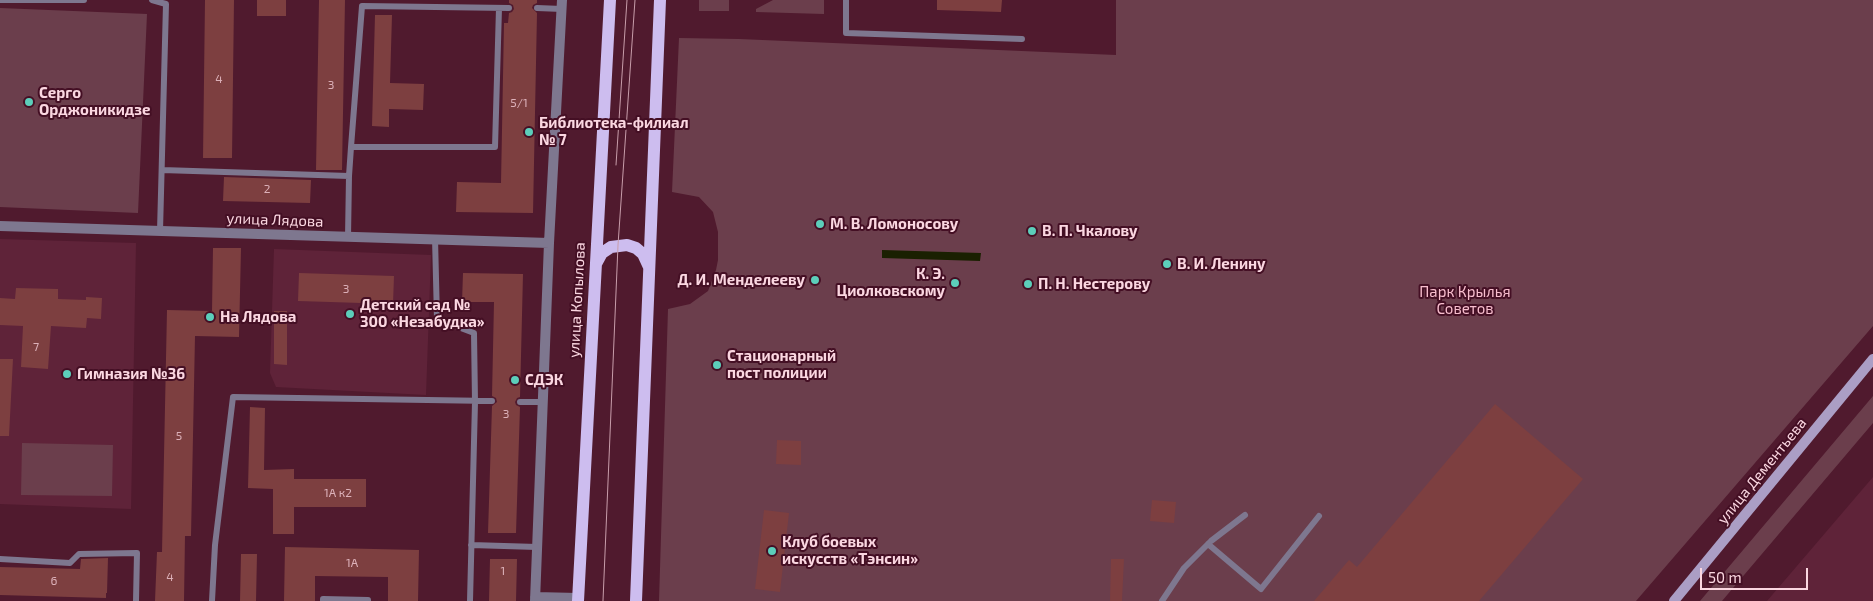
<!DOCTYPE html>
<html>
<head>
<meta charset="utf-8">
<style>
  body { margin:0 }
  #map { position:relative; width:1873px; height:601px; overflow:hidden; background:#501a2e; font-family:"Exo 2",sans-serif }
  canvas { display:block }
  .scale { position:absolute; left:1700px; top:568px; width:108px; height:22px; box-sizing:border-box; border:2px solid #fbd7e1; border-top:0; padding-left:6px; font-size:15px; line-height:18px; white-space:nowrap; color:#fbd7e1; -webkit-text-stroke:4px #440f24; paint-order:stroke }
</style>
</head>
<body>
<div id="map">
<canvas width="1873" height="601"></canvas>
<div class="scale">50 m</div>
</div>
<script>
const ctx = document.querySelector('canvas').getContext('2d');
ctx.lineJoin = 'round';
function paint(path, color) {
  ctx.fillStyle = color;
  ctx.fill(path, 'evenodd');
}
function shape(rows) {
  const path = new Path2D();
  for (const r of rows) {
    path.moveTo(r[0], r[1]);
    for (let i = 2; i < r.length; i += 2) path.lineTo(r[i], r[i + 1]);
  }
  return path;
}
function trace(path, color, width, dash) {
  ctx.strokeStyle = color;
  ctx.lineWidth = width;
  ctx.lineCap = dash ? 'butt' : 'round';
  ctx.setLineDash(dash || []);
  ctx.stroke(path);
}
function drawText(font, color, halo, rows, align = 'center') {
  ctx.font = font + ' "Exo 2",sans-serif';
  ctx.lineWidth = 4;
  ctx.setLineDash([]);
  ctx.textBaseline = 'middle';
  ctx.strokeStyle = halo;
  ctx.fillStyle = color;
  for (const [text, x, y, turn = 0] of rows) {
    ctx.save();
    ctx.translate(x, y);
    ctx.rotate((+turn || 0) * Math.PI / 180);
    ctx.textAlign = isNaN(turn) ? turn : align;
    if (halo) ctx.strokeText(text, 0, 0);
    ctx.fillText(text, 0, 0);
    ctx.restore();
  }
}
const built = shape([
  [0,239,136,243,131,509,0,504],
  [274,249,431,255,426,395,276,387,270,373],
  [1873,477,1873,601,1767,601]
]);
const green = shape([
  [699,0,729,0,729,11,699,11],
  [773,0,824,0,824,14,756,12,756,9],
  [1116,0,1873,0,1873,326,1636,601,659,601,668,309,690,304,708,291,716,270,718,260,718,232,713,212,699,197,672,192,679,38,739,39,1116,55],
  [0,8,147,14,138,213,0,207],
  [1873,396,1873,423,1722,601,1700,601],
  [22,443,113,445,112,496,21,495]
]);
const water = shape([
  [882,250,981,253,980,261,882,258]
]);
const building = shape([
  [205,0,234,0,232,158,203,158],
  [257,0,286,0,286,16,257,16],
  [319,0,345,0,342,170,316,170],
  [509,0,537,0,537,3,533,5,532,8,537,13,533,213,456,212,457,182,501,183,504,23,508,23,509,13,512,12,514,9,513,5,509,3],
  [937,0,1002,0,1001,12,937,10],
  [375,15,392,15,390,83,424,84,423,110,389,109,389,127,372,126],
  [224,177,311,180,310,203,223,201],
  [213,248,241,248,239,337,195,336,191,536,185,536,184,601,155,601,157,552,162,552,167,310,212,311],
  [299,273,394,276,393,304,298,301],
  [463,273,523,274,520,397,517,398,515,402,516,405,520,407,516,533,488,533,492,406,497,402,496,398,492,396,494,302,462,302],
  [16,288,58,289,58,299,86,300,86,297,102,298,101,319,87,318,86,328,51,326,48,369,21,367,23,326,0,325,0,298,15,299],
  [274,311,287,311,287,365,274,364],
  [0,359,13,359,9,436,0,436],
  [1495,404,1583,479,1479,601,1314,601,1349,560,1357,567],
  [250,407,265,408,264,470,294,469,294,479,366,479,366,507,294,507,294,534,273,534,273,489,248,488],
  [777,440,801,441,801,465,776,464],
  [1152,500,1176,502,1174,523,1150,521],
  [764,510,789,513,780,592,755,589],
  [285,547,419,550,418,601,388,601,388,577,315,576,315,601,284,601],
  [241,554,257,554,256,601,240,601],
  [108,558,107,593,106,593,106,598,0,595,0,567,80,569,81,559],
  [490,559,517,559,516,601,489,601],
  [1111,559,1124,559,1122,601,1110,601]
]);
const service = shape([
  [0,0,84,0],
  [152,0,166,4,160,231],
  [846,0,846,33,1022,39],
  [537,8,562,9],
  [351,147,362,6,509,8],
  [162,170,349,176,351,147,495,147,499,8],
  [348,237,349,176],
  [435,238,437,319,474,333,475,402,470,601],
  [520,402,543,402],
  [1208,544,1261,589,1319,516],
  [471,545,537,547],
  [0,559,70,563,79,554,137,553,136,601],
  [212,601,215,545,233,397,492,401],
  [323,601,323,599,368,600,368,601],
  [1162,601,1184,568,1211,541,1245,515]
]);
const minor = shape([
  [0,226,549,243],
  [535,597,578,598],
  [535,601,549,243,562,0]
]);
const secondary = shape([
  [1674,601,1873,359]
]);
const primary = shape([
  [596,264,602,253,611,247,627,245,636,248,643,254,649,267],
  [578,601,610,0],
  [636,601,660,0]
]);
const tram = shape([
  [616,165,627,0],
  [603,601,618,245,635,0]
]);
const markers = [
  [29,102,5,"#5cceba"],
  [529,132,5,"#5cceba"],
  [820,224,5,"#5cceba"],
  [1032,231,5,"#5cceba"],
  [1167,264,5,"#5cceba"],
  [815,280,5,"#5cceba"],
  [955,283,5,"#5cceba"],
  [1028,284,5,"#5cceba"],
  [350,314,5,"#5cceba"],
  [210,317,5,"#5cceba"],
  [717,365,5,"#5cceba"],
  [67,374,5,"#5cceba"],
  [515,380,5,"#5cceba"],
  [772,551,5,"#5cceba"]
];
const numberNames = [
  ["4",219,79],
  ["3",331,85],
  ["5/1",519,103],
  ["2",267,189],
  ["3",346,289],
  ["7",36,347],
  ["3",506,414],
  ["5",179,436],
  ["1А к2",338,493],
  ["1А",352,563],
  ["1",503,571],
  ["4",170,577],
  ["6",54,581]
];
const poiNames = [
  ["Серго",39,93],
  ["Орджоникидзе",39,110],
  ["Библиотека-филиал",539,123],
  ["№ 7",539,140],
  ["М. В. Ломоносову",830,224],
  ["В. П. Чкалову",1042,231],
  ["В. И. Ленину",1177,264],
  ["К. Э.",945,274,"right"],
  ["Циолковскому",945,291,"right"],
  ["Д. И. Менделееву",805,280,"right"],
  ["П. Н. Нестерову",1038,284],
  ["Детский сад №",360,305],
  ["300 «Незабудка»",360,322],
  ["На Лядова",220,317],
  ["Стационарный",727,356],
  ["пост полиции",727,373],
  ["Гимназия №36",77,374],
  ["СДЭК",525,380],
  ["Клуб боевых",782,542],
  ["искусств «Тэнсин»",782,559]
];
const streetNames = [
  ["улица Лядова",275,220,2],
  ["улица Копылова",577,300,-87],
  ["улица Дементьева",1762,471,-51]
];
const parkNames = [
  ["Парк Крылья",1465,292],
  ["Советов",1465,309]
];
paint(built, '#5f2339');
paint(green, '#6b3e4c');
paint(water, '#1a2001');
paint(building, '#7d3f40');
trace(service, '#7e778f', 6);
trace(minor, '#7e778f', 10);
trace(secondary, '#ab9ec5', 10);
trace(primary, '#cdbdef', 12);
trace(tram, '#c89eab', 1);
for (const [x, y, r, color] of markers) {
  const dot = new Path2D();
  dot.arc(x, y, r, 0, 2 * Math.PI);
  ctx.fillStyle = color;
  ctx.fill(dot);
  trace(dot, '#440f24', 2);
}
drawText('12px', '#dcb1b9', null, numberNames);
drawText('bold 15px', '#fbd7e1', '#440f24', poiNames, 'left');
drawText('15px', '#fbd7e1', '#440f24', streetNames);
drawText('15px', '#f8bece', '#440f24', parkNames);
</script>
</body>
</html>
